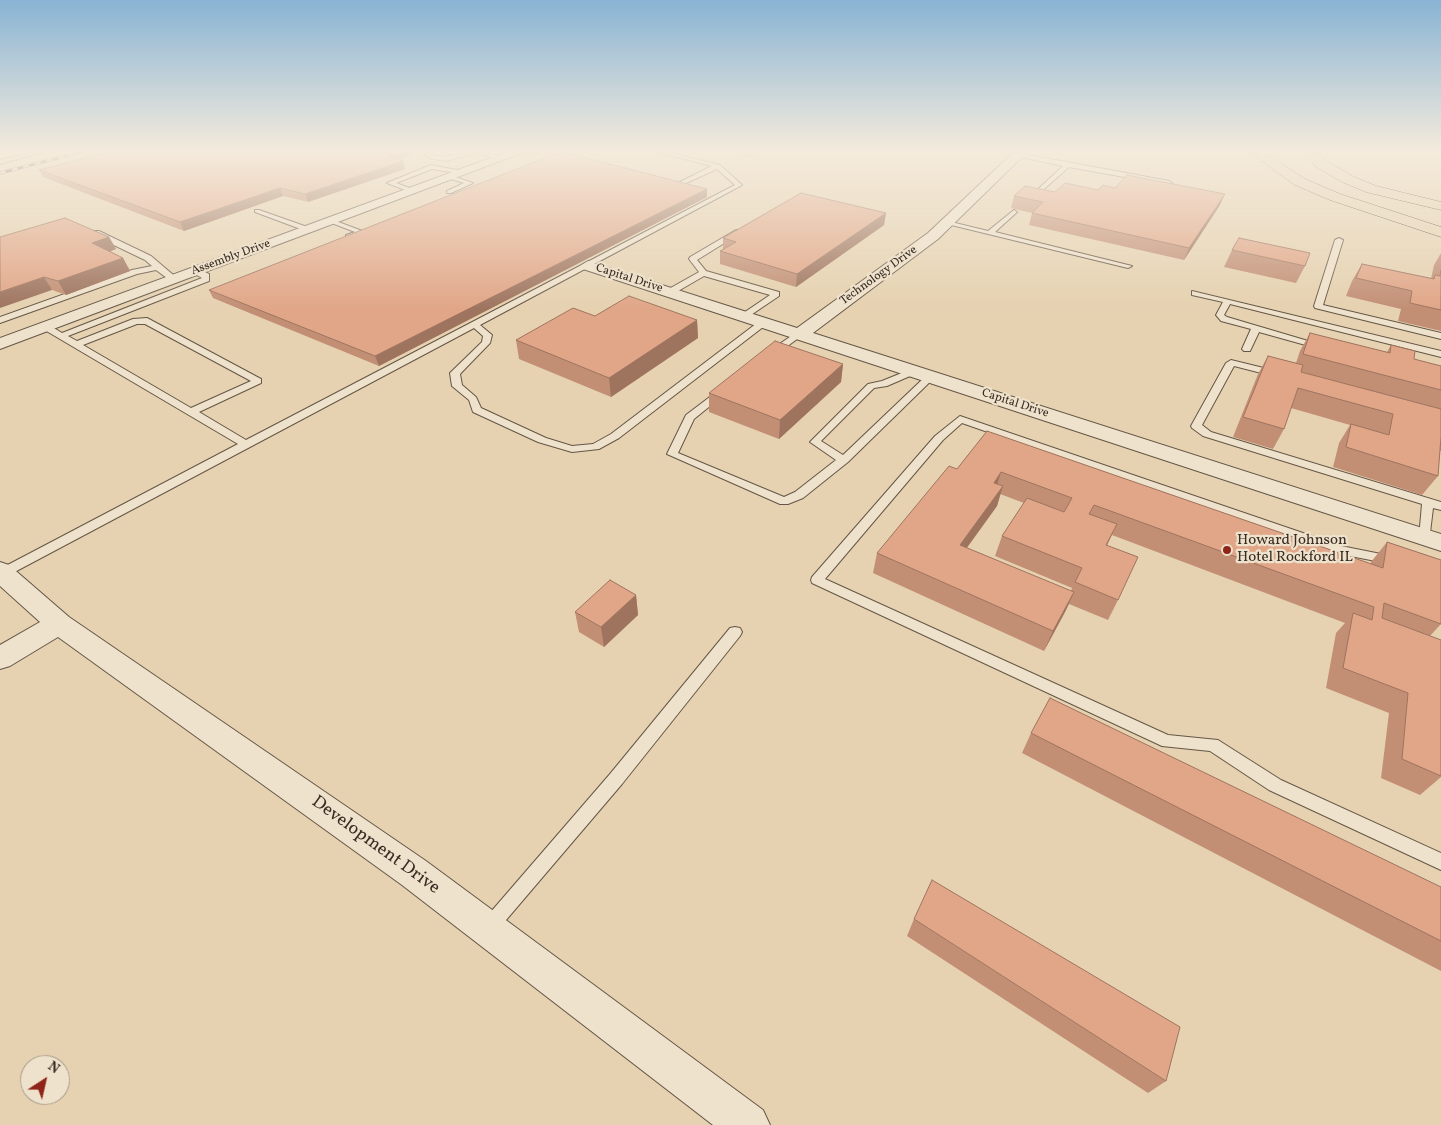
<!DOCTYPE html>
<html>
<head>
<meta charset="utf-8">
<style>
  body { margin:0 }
  #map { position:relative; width:1441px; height:1125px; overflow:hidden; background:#e6d2b1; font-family:Vollkorn,serif }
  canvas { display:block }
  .north { position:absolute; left:20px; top:1055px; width:50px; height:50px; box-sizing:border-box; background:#efe2cc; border:1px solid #a69988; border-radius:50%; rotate:35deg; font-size:14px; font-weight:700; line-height:20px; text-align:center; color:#382c23 }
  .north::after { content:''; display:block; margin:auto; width:18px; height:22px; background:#8f2418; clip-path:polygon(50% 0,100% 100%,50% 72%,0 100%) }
</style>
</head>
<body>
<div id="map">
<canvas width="1441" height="1125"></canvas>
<div class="north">N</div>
</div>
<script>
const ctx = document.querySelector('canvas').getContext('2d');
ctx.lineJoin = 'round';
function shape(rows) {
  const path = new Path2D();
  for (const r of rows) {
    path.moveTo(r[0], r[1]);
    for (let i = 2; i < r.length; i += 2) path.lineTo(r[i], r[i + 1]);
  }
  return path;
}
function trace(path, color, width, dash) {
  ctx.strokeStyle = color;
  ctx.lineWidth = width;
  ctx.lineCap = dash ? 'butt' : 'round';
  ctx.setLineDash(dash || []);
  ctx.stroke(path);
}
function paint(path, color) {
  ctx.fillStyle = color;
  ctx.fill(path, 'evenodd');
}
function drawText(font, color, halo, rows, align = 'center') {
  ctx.font = font + ' Vollkorn,serif';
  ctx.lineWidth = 4.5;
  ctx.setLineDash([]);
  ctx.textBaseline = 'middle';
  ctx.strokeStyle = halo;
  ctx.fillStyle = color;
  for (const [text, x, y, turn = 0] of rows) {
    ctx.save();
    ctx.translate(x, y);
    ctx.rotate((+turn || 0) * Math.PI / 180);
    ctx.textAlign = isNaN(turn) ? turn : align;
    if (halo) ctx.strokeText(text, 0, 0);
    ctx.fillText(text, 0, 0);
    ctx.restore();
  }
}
const lane = shape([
  [34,152,44,152,0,164,0,160,34,152],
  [426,152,432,152,433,155,445,157,467,152,485,152,505,158,502,160,476,153,445,161,429,158,425,155,426,152],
  [527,152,551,152,548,154,527,152],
  [657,152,667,152,720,165,742,185,480,325,492,335,490,343,460,374,462,385,476,397,481,408,546,438,572,446,593,444,611,434,761,320,767,320,767,324,619,438,599,449,572,452,538,442,473,412,469,400,452,386,450,373,482,342,483,336,474,328,7,576,0,577,0,569,238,444,43,329,43,325,49,325,62,333,202,278,193,273,193,269,199,269,209,274,209,281,68,336,77,341,133,319,147,318,261,379,261,383,199,412,246,440,735,185,717,169,684,184,680,184,680,182,712,166,657,152],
  [137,324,145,324,251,381,191,408,83,345,137,324],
  [747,152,754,152,748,156,744,156,747,152],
  [1018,153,1169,181,1172,183,1169,185,1069,167,1036,196,1033,194,1034,193,1063,166,1016,156,1018,153],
  [431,165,467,172,464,174,432,169,396,183,415,190,416,191,413,193,387,183,431,165],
  [448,176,452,176,473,183,451,193,447,193,447,191,464,183,448,178,448,176],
  [255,210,259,210,313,229,306,231,255,212,255,210],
  [1014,210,1017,212,1016,213,995,232,1132,266,1128,268,943,223,947,221,988,231,1014,210],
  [329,220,333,220,365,232,352,239,346,239,346,235,355,232,329,222,329,220],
  [736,230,739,230,739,234,697,260,706,271,779,292,779,296,745,319,742,318,742,314,770,295,704,276,673,294,667,294,667,290,699,272,689,259,690,257,736,230],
  [93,231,99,231,151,256,178,279,171,281,156,270,137,274,0,323,0,317,132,270,152,266,145,260,93,235,93,231],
  [1339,238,1343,240,1323,305,1441,333,1441,339,1315,308,1314,306,1335,240,1339,238],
  [1192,291,1441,351,1441,357,1230,304,1224,315,1227,317,1325,346,1320,349,1259,332,1250,351,1244,351,1242,349,1251,329,1221,321,1216,315,1223,302,1192,295,1192,291],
  [797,332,804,334,774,356,768,356,768,352,797,332],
  [1231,360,1280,372,1282,374,1277,377,1234,366,1202,425,1211,432,1441,502,1441,510,1433,508,1429,541,1421,541,1419,538,1422,504,1203,436,1192,428,1191,426,1226,363,1231,360],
  [914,368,919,371,917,373,887,386,874,388,821,441,843,455,927,375,930,374,935,377,848,462,803,498,788,504,780,504,667,454,686,415,719,390,725,390,725,394,694,419,678,453,784,497,795,492,836,460,810,442,868,384,882,381,914,368],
  [960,416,1341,546,1391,556,1397,560,1391,564,1335,553,962,423,943,440,825,579,1168,735,1218,740,1281,780,1441,853,1441,870,1269,790,1210,751,1162,746,812,583,811,580,812,577,935,436,960,416],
  [735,627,740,628,742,632,740,636,622,784,495,933,489,936,483,933,480,927,483,921,610,774,730,628,735,627]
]);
const street = shape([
  [507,152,524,152,0,349,0,338,507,152],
  [1014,152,1027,152,938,239,813,333,1441,534,1441,551,583,269,580,266,588,261,593,263,797,328,928,233,1014,152],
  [0,562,9,565,69,617,426,861,763,1110,770,1125,713,1125,402,885,58,637,10,666,0,669,0,645,40,622,0,586,0,562]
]);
const highway = shape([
  [1249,152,1264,152,1305,179,1340,194,1441,227,1441,237,1330,200,1295,185,1249,152],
  [1307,152,1320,152,1319,154,1325,160,1352,176,1376,186,1441,202,1441,210,1366,192,1342,182,1315,166,1305,154,1307,152]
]);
const rail = shape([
  [0,173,81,152]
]);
const wall = shape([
  [107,152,419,152,399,160,403,161,405,169,308,202,283,196,184,231,43,177,39,170],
  [707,189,707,197,379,366,213,298,209,290],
  [1098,190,1220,205,1184,260,1029,225,1032,213,1011,208,1014,196],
  [886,213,884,225,796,287,720,264,720,251,723,250,723,238],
  [0,237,109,237,116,249,110,251,123,258,130,271,66,295,52,290],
  [1232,250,1305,266,1296,283,1224,267],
  [1441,253,1441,331,1398,321,1401,309,1346,296,1352,281,1362,264,1431,279,1434,265],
  [595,316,697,320,698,338,611,397,519,359,516,340],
  [1310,333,1387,352,1391,345,1414,359,1441,366,1441,451,1440,451,1438,476,1422,495,1333,467,1339,443,1350,425,1291,408,1284,429,1273,449,1233,437,1258,374,1268,356,1296,363,1300,351],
  [843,364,841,382,779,439,709,412,709,393],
  [987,431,1371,564,1371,562,1387,542,1441,560,1441,624,1430,636,1441,640,1441,777,1420,795,1381,778,1389,713,1326,688,1336,633,1345,623,1112,535,1107,546,1118,600,1108,620,1069,604,1065,612,1044,651,873,573,877,553,957,469],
  [1000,494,1024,503,1002,536,995,556,1072,588,1071,591,967,548,997,506],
  [636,595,638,615,604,647,579,632,575,612],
  [1031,733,1441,887,1441,971,1022,753],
  [914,919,1166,1081,1148,1093,907,936]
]);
const shadedWall = shape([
  [399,152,419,152,390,163,388,156],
  [403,161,405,169,308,202,305,194],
  [280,188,283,196,184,231,180,222],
  [707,189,707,197,379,366,375,356],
  [1225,194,1220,205,1184,260,1189,248],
  [886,213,884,225,796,287,797,274],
  [109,237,116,249,99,256,92,243],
  [123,258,130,271,66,295,58,281],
  [44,277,52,290,0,308,0,292],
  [697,320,698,338,611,397,609,378],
  [843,364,841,382,779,439,780,420],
  [1001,472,995,492,994,483],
  [1003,486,997,506,954,565,960,545],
  [1074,592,1065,612,1044,651,1053,631],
  [636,595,638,615,604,647,601,627]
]);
const building = shape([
  [107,152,399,152,388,156,403,161,305,194,280,188,180,222,39,170,107,152],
  [560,152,563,152,707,189,375,356,209,290,560,152],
  [1127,175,1225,194,1189,248,1032,213,1043,202,1014,196,1025,186,1055,192,1065,183,1098,190,1103,185,1115,188,1127,175],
  [801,193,886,213,797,274,720,251,736,242,723,238,801,193],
  [65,218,109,237,92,243,123,258,58,281,44,277,0,292,0,237,65,218],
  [1239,238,1310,253,1305,266,1232,250,1239,238],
  [1362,264,1434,279,1435,275,1440,276,1441,270,1441,310,1410,303,1412,291,1356,278,1362,264],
  [629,296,697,320,609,378,516,340,573,308,595,316,629,296],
  [1310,333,1390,353,1391,345,1415,351,1414,359,1441,366,1441,390,1303,354,1310,333],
  [775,341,843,364,780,420,709,393,775,341],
  [1268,356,1303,365,1301,372,1441,409,1441,437,1438,476,1346,447,1351,424,1389,435,1393,414,1298,388,1284,429,1243,417,1268,356],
  [987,431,1383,568,1387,542,1441,560,1441,624,1384,603,1382,618,1441,640,1441,776,1402,759,1408,693,1343,668,1353,613,1372,620,1374,607,1094,505,1089,514,1117,524,1106,545,1138,557,1118,600,1075,582,1082,568,1002,536,1027,498,1064,512,1072,498,1001,472,994,483,1003,486,960,545,1074,592,1053,631,877,553,949,466,957,469,987,431],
  [610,580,636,595,601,627,575,612,610,580],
  [1050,698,1441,887,1441,941,1031,733,1050,698],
  [932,880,1180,1027,1166,1081,914,919,932,880]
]);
const markers = [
  [1227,550,5,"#8f2418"]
];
const farStreetnames = [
  ["Assembly Drive",231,258,-20],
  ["Technology Drive",879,276,-36],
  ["Capital Drive",629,279,18],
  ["Capital Drive",1015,404,18]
];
const poiNames = [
  ["Howard Johnson",1237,541],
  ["Hotel Rockford IL",1237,558]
];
const nearStreetnames = [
  ["Development Drive",375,846,36]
];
trace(lane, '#645646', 2);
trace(street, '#645646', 2);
trace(highway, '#382c23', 1);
paint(lane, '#efe2cc');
paint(street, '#efe2cc');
paint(highway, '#e6d2b1');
trace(rail, '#382c23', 3);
trace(rail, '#efe2cc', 2, [6]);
paint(wall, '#c28f75');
paint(shadedWall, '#9e745f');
paint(building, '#e1a688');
trace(building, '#9e745f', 1);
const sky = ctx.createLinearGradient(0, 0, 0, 309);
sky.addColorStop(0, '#89b4d4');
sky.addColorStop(0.49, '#f4ebdc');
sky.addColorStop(1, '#f4ebdc00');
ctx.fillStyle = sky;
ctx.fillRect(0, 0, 1441, 309);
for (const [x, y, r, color] of markers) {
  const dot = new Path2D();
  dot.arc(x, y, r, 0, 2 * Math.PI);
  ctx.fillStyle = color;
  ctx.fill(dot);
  trace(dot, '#efe2cc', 2);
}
drawText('12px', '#382c23', '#efe2cc', farStreetnames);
drawText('15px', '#382c23', '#efe2cc', poiNames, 'left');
drawText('18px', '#382c23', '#efe2cc', nearStreetnames);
</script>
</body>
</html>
